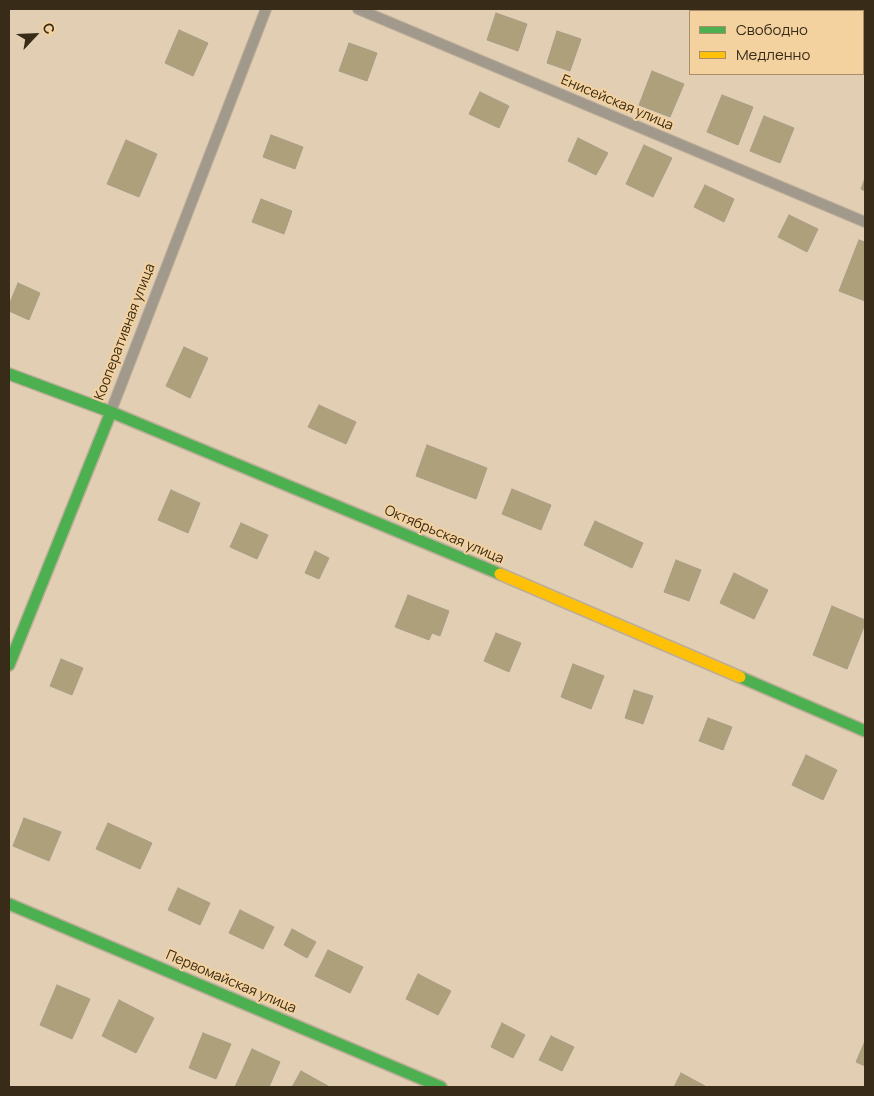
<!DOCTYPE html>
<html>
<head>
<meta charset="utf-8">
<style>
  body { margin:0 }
  #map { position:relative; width:874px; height:1096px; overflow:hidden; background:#e1ceb3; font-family:Manrope,sans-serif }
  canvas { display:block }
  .frame { position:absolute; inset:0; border:10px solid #382b17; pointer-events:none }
  .legend { position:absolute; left:689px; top:10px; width:175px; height:65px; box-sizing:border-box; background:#f4d2a0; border:1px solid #a98f69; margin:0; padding:6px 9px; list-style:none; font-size:15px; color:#382b17 }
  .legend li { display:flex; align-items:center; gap:10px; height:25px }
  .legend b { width:25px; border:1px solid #a98f69 }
  .north { position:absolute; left:10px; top:10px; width:50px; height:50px; -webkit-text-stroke:4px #f4d2a0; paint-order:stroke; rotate:65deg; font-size:14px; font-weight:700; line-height:20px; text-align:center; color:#382b17 }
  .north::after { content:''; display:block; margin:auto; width:18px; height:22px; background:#382b17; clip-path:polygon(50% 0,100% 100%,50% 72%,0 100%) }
</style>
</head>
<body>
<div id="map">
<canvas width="874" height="1096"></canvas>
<div class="frame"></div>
<ul class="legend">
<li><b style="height:6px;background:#4caf50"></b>Свободно</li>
<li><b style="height:6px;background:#ffc107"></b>Медленно</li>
</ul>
<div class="north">С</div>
</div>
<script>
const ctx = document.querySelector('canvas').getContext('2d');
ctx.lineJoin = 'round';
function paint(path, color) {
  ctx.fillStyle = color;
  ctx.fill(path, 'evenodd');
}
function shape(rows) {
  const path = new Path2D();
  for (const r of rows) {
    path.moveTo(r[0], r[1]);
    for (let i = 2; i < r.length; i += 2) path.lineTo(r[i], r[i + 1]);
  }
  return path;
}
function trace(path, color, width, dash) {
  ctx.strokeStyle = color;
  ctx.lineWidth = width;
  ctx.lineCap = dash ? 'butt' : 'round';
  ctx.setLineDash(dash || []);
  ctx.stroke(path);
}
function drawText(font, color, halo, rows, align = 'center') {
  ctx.font = font + ' Manrope,sans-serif';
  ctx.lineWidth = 4;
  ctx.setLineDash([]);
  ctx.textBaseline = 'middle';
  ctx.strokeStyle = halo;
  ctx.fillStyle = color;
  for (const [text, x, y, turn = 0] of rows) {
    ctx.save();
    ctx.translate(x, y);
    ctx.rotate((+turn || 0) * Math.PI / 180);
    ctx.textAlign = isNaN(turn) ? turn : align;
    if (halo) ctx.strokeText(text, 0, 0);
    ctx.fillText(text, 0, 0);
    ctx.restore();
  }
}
const building = shape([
  [496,13,527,24,518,51,487,40,496,13],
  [179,30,208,43,193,76,165,63,179,30],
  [557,31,581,39,570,71,547,63,557,31],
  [349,43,377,53,367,81,339,71,349,43],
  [652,71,684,84,670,117,639,105,652,71],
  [480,92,509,106,499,128,469,114,480,92],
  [722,95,753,107,738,145,707,132,722,95],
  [764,116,794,128,780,163,750,151,764,116],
  [271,135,303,147,295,169,263,157,271,135],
  [578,138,608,153,596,175,568,161,578,138],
  [126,140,157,154,139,197,107,184,126,140],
  [644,145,672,158,653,197,626,184,644,145],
  [865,178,865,191,861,189,865,178],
  [705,185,734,199,724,222,694,207,705,185],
  [261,199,292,211,284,234,252,222,261,199],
  [789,215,818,229,807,252,778,237,789,215],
  [859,240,865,242,865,301,839,291,859,240],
  [18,283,40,293,29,320,9,311,9,305,18,283],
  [184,347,208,358,190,398,166,386,184,347],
  [319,405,356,422,346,444,308,427,319,405],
  [427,445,487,468,476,499,416,476,427,445],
  [512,489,551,505,541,530,502,514,512,489],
  [171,490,200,503,188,533,158,520,171,490],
  [595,521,643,543,632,568,584,545,595,521],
  [241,523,268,535,257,559,230,547,241,523],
  [315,551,329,558,319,579,305,573,315,551],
  [676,560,701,570,689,601,664,592,676,560],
  [734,573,768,590,754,619,720,603,734,573],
  [408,595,449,611,440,636,432,633,429,640,395,627,408,595],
  [832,606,865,620,865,624,847,669,813,655,832,606],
  [496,633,521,643,509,672,484,661,496,633],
  [61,659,83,668,72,695,50,686,61,659],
  [573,664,604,676,591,709,561,697,573,664],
  [634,690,653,696,643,724,625,718,634,690],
  [708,718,732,727,723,750,699,741,708,718],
  [806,755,837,770,823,800,792,785,806,755],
  [24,818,61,832,49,861,13,846,24,818],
  [108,823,152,843,140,869,96,849,108,823],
  [178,888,210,903,200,925,168,910,178,888],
  [240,910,274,927,263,949,229,933,240,910],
  [292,929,316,942,307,958,284,945,292,929],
  [328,950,363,967,350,993,315,976,328,950],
  [418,974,451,991,438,1015,406,999,418,974],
  [57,985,90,999,72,1039,40,1025,57,985],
  [119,1000,154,1018,136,1053,102,1036,119,1000],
  [502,1023,525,1035,513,1058,491,1047,502,1023],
  [203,1033,231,1044,216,1079,189,1068,203,1033],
  [551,1036,574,1047,562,1071,539,1060,551,1036],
  [865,1041,865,1066,856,1062,865,1041],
  [252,1049,280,1062,269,1087,235,1087,252,1049],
  [301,1071,328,1086,327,1087,292,1087,301,1071],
  [681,1073,705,1086,704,1087,674,1087,681,1073]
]);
const lane = shape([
  [358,9,865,222],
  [111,411,266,9]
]);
const fast = shape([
  [9,374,111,412,500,574],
  [9,665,111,412],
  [740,677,865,731],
  [9,904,441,1087]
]);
const slow = shape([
  [500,574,740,677]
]);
const streetNames = [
  ["Енисейская улица",617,103,23],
  ["Кооперативная улица",125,332,-69],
  ["Октябрьская улица",444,535,23],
  ["Первомайская улица",231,982,23]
];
paint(building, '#ada07b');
trace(building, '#a89e87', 1);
trace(lane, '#bcad97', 12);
trace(fast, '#bcad97', 14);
trace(slow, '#bcad97', 14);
trace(lane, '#a2998d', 10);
trace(fast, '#4caf50', 11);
trace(slow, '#ffc107', 11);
drawText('14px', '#382b17', '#f4d2a0', streetNames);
</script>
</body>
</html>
